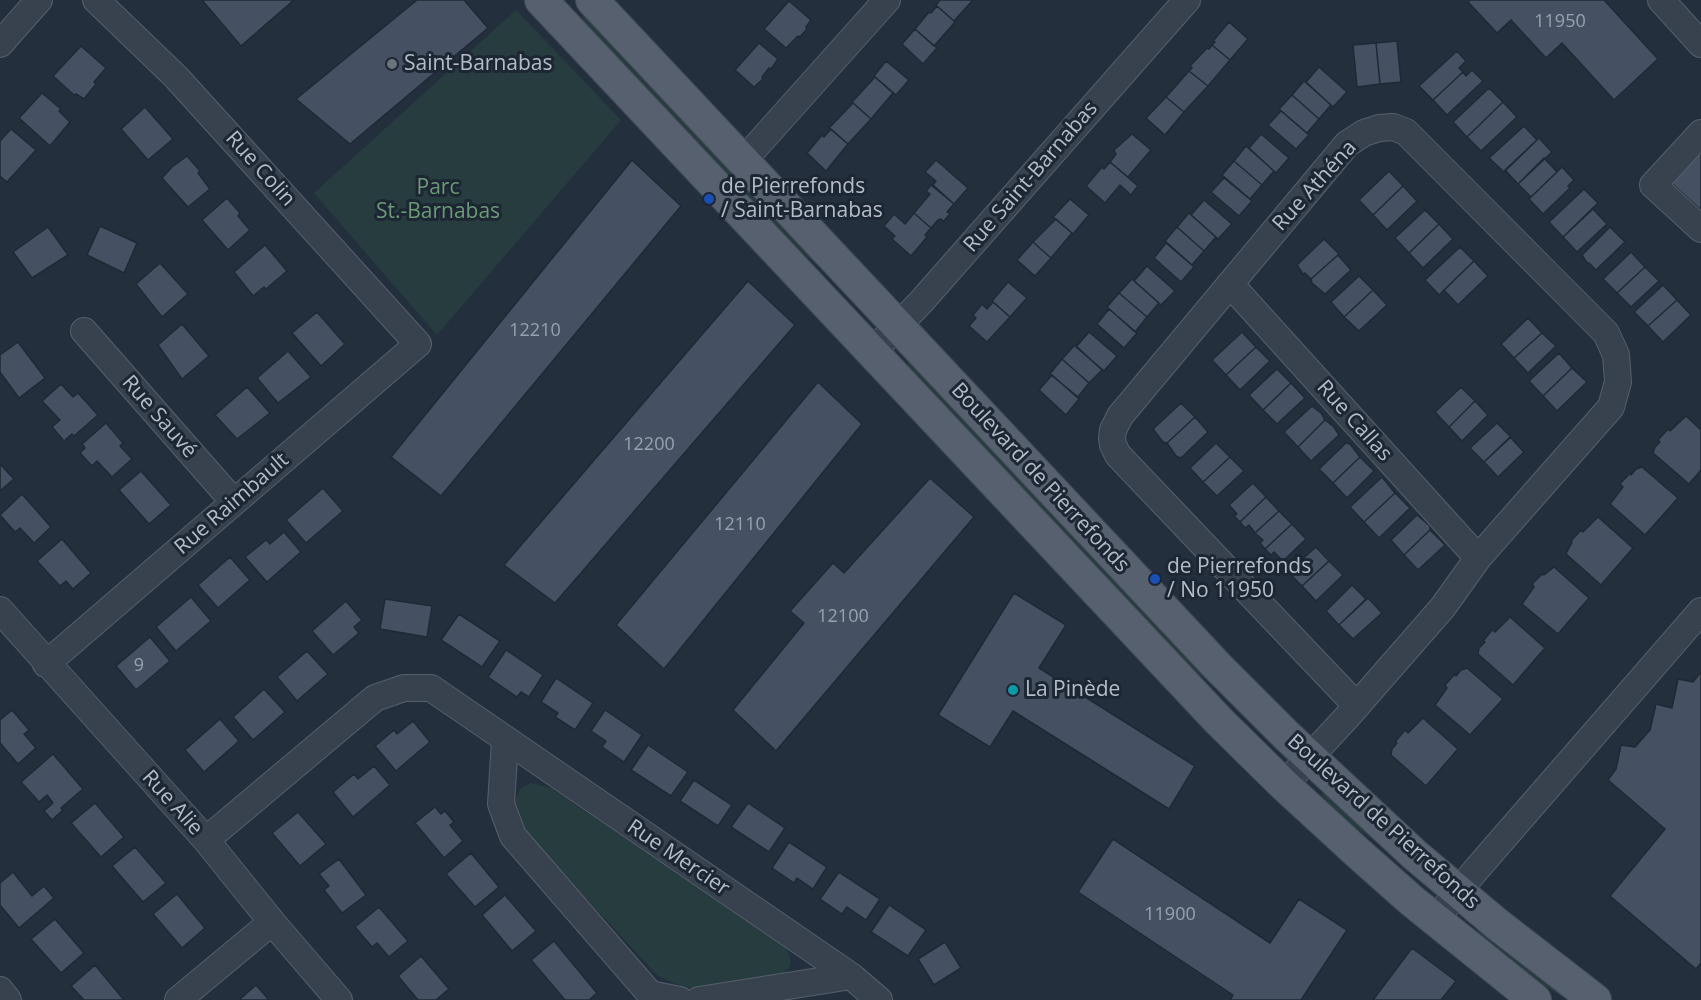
<!DOCTYPE html>
<html>
<head>
<meta charset="utf-8">
<style>
  body { margin:0 }
  canvas { display:block; background:#242f3e }
</style>
</head>
<body>
<canvas width="1701" height="1000"></canvas>
<script>
const ctx = document.querySelector('canvas').getContext('2d');
ctx.lineJoin = 'round';
function paint(path, color) {
  ctx.fillStyle = color;
  ctx.fill(path, 'evenodd');
}
function shape(rows) {
  const path = new Path2D();
  for (const r of rows) {
    path.moveTo(r[0], r[1]);
    for (let i = 2; i < r.length; i += 2) path.lineTo(r[i], r[i + 1]);
  }
  return path;
}
function trace(path, color, width, dash) {
  ctx.strokeStyle = color;
  ctx.lineWidth = width;
  ctx.lineCap = dash ? 'butt' : 'round';
  ctx.setLineDash(dash || []);
  ctx.stroke(path);
}
function drawText(font, color, halo, rows, align = 'center') {
  ctx.font = font + ' "Open Sans",sans-serif';
  ctx.lineWidth = 6;
  ctx.setLineDash([]);
  ctx.textBaseline = 'middle';
  ctx.strokeStyle = halo;
  ctx.fillStyle = color;
  for (const [text, x, y, turn = 0] of rows) {
    ctx.save();
    ctx.translate(x, y);
    ctx.rotate((+turn || 0) * Math.PI / 180);
    ctx.textAlign = isNaN(turn) ? turn : align;
    if (halo) ctx.strokeText(text, 0, 0);
    ctx.fillText(text, 0, 0);
    ctx.restore();
  }
}
const green = shape([
  [516,10,621,120,437,335,314,193],
  [586,13,835,280,777,231,594,36,582,17],
  [911,360,1234,703,1170,650,915,376,907,363],
  [531,783,551,788,786,948,791,961,788,970,779,976,691,988,673,983,657,975,524,831,513,804,521,788],
  [1324,791,1390,851,1338,816,1321,794],
  [1481,927,1573,1000,1568,1000,1518,970,1476,933]
]);
const building = shape([
  [202,0,294,0,241,46,202,0],
  [417,0,464,0,488,28,350,144,296,99,417,0],
  [940,0,973,0,954,21,937,6,936,5,940,0],
  [1470,0,1604,0,1658,59,1614,100,1562,43,1546,58,1511,20,1497,33,1468,2,1470,0],
  [789,1,811,20,806,27,807,29,800,37,798,36,786,48,764,29,789,1],
  [937,6,955,22,934,46,915,29,929,12,931,13,937,6],
  [1229,22,1248,39,1230,60,1212,45,1215,42,1213,41,1229,22],
  [915,29,937,48,923,64,902,44,915,29],
  [1397,41,1401,82,1380,84,1376,43,1397,41],
  [759,43,778,59,771,69,769,68,762,77,763,79,754,87,735,70,759,43],
  [1376,43,1380,84,1357,87,1353,45,1376,43],
  [1212,45,1230,60,1208,86,1189,71,1192,68,1190,66,1207,48,1209,49,1212,45],
  [81,46,106,68,94,82,96,84,84,99,76,94,74,95,53,76,81,46],
  [1457,51,1466,61,1459,68,1463,72,1433,100,1419,86,1457,51],
  [886,61,909,80,896,95,874,76,886,61],
  [1319,67,1347,92,1333,107,1306,82,1319,67],
  [1472,70,1483,81,1447,115,1433,100,1463,72,1466,76,1472,70],
  [1189,71,1208,86,1184,112,1166,97,1189,71],
  [875,77,893,93,871,119,852,102,875,77],
  [1304,81,1331,105,1319,119,1292,95,1304,81],
  [1489,88,1503,102,1467,137,1453,122,1489,88],
  [42,93,61,109,59,111,70,122,50,146,19,118,42,93],
  [1292,95,1319,119,1307,133,1279,109,1292,95],
  [1166,97,1184,112,1165,135,1146,118,1166,97],
  [1503,102,1517,117,1481,151,1467,137,1503,102],
  [853,103,871,119,848,144,829,128,853,103],
  [145,107,173,139,148,160,121,129,145,107],
  [1281,111,1309,135,1296,149,1268,125,1281,111],
  [1524,126,1537,140,1504,172,1489,158,1524,126],
  [11,129,36,150,7,182,0,176,0,141,11,129],
  [831,129,848,144,826,171,807,153,822,135,824,137,831,129],
  [1132,134,1151,150,1128,177,1110,162,1116,154,1114,150,1132,134],
  [1261,134,1289,158,1276,173,1249,148,1261,134],
  [1539,138,1552,152,1518,184,1505,170,1539,138],
  [1701,143,1701,210,1668,180,1701,143],
  [1246,146,1274,171,1262,185,1234,161,1246,146],
  [187,156,200,171,198,173,210,189,188,207,162,178,172,167,187,156],
  [1544,158,1557,172,1531,197,1518,184,1544,158],
  [632,160,681,206,441,496,391,457,632,160],
  [936,160,968,188,954,204,933,185,936,181,925,172,936,160],
  [1234,161,1262,185,1250,199,1222,175,1234,161],
  [1110,162,1138,186,1131,195,1120,185,1105,203,1086,186,1102,167,1104,169,1110,162],
  [1562,167,1574,180,1568,186,1570,188,1543,214,1529,199,1562,167],
  [1389,171,1403,186,1373,215,1359,200,1389,171],
  [1224,178,1252,201,1239,216,1211,192,1224,178],
  [931,185,954,204,947,212,950,214,944,221,941,219,938,220,931,228,914,213,930,194,926,191,931,185],
  [1403,186,1417,201,1387,230,1373,215,1403,186],
  [1584,189,1598,203,1563,237,1549,222,1584,189],
  [227,198,240,213,238,216,250,230,228,250,202,220,227,198],
  [1070,199,1089,215,1073,234,1053,217,1070,199],
  [1204,200,1232,224,1218,239,1191,215,1204,200],
  [1593,209,1607,224,1577,252,1563,237,1593,209],
  [1425,210,1439,224,1409,253,1395,238,1425,210],
  [914,213,931,228,925,235,927,237,911,256,892,239,895,236,884,226,894,214,905,224,914,213],
  [1189,213,1216,237,1204,251,1177,227,1189,213],
  [1056,219,1072,233,1051,258,1033,242,1056,219],
  [1439,224,1453,239,1423,268,1409,253,1439,224],
  [100,226,137,243,124,273,87,255,100,226],
  [48,227,68,255,32,278,13,252,48,227],
  [1177,227,1204,251,1192,265,1165,241,1177,227],
  [1610,227,1625,242,1596,270,1589,263,1587,263,1582,255,1610,227],
  [1324,239,1339,254,1311,279,1305,273,1303,274,1297,265,1324,239],
  [1033,242,1051,258,1035,276,1017,260,1033,242],
  [1166,243,1194,267,1181,282,1154,258,1166,243],
  [265,245,287,271,266,289,264,287,253,296,234,272,265,245],
  [1460,247,1474,261,1439,295,1425,280,1460,247],
  [1631,252,1645,267,1617,293,1603,279,1631,252],
  [1338,255,1351,270,1325,294,1312,283,1311,279,1338,255],
  [1474,261,1488,276,1458,305,1444,290,1474,261],
  [160,263,188,294,162,317,136,284,160,263],
  [1147,266,1175,291,1161,305,1134,281,1147,266],
  [1645,267,1659,281,1631,307,1617,293,1645,267],
  [1359,276,1373,290,1344,317,1331,302,1359,276],
  [1132,279,1159,303,1147,317,1119,293,1132,279],
  [748,281,795,325,555,603,504,565,748,281],
  [1008,282,1027,298,1010,317,992,301,1008,282],
  [1663,285,1677,300,1648,326,1634,312,1663,285],
  [1373,290,1387,305,1359,331,1344,317,1373,290],
  [1119,293,1147,317,1135,332,1107,307,1119,293],
  [1677,300,1691,315,1663,342,1648,326,1677,300],
  [993,302,1010,317,987,342,969,326,976,318,973,315,982,304,987,309,993,302],
  [1109,309,1137,333,1124,348,1097,324,1109,309],
  [317,312,345,344,321,366,292,333,317,312],
  [1528,318,1542,333,1514,358,1501,344,1528,318],
  [182,324,209,356,182,379,158,345,182,324],
  [1089,332,1117,356,1104,371,1076,347,1089,332],
  [1242,332,1256,347,1226,375,1212,360,1242,332],
  [1542,333,1556,346,1528,373,1514,358,1542,333],
  [18,342,45,378,19,398,0,372,0,355,18,342],
  [1075,345,1102,370,1089,383,1062,359,1075,345],
  [1256,347,1270,361,1240,390,1226,375,1256,347],
  [288,351,311,377,278,403,257,378,288,351],
  [1559,353,1572,368,1543,396,1529,381,1559,353],
  [1062,359,1089,383,1078,397,1050,374,1062,359],
  [1572,368,1587,382,1557,411,1543,396,1572,368],
  [1277,369,1291,383,1263,410,1249,395,1277,369],
  [1052,375,1079,399,1066,415,1039,390,1052,375],
  [818,382,862,424,664,669,616,625,818,382],
  [1291,383,1305,398,1277,424,1263,410,1291,383],
  [61,384,73,397,78,393,98,415,74,436,72,434,64,441,52,427,60,420,42,401,61,384],
  [247,387,270,413,237,439,215,415,247,387],
  [1461,387,1475,401,1449,427,1435,412,1461,387],
  [1475,401,1488,415,1462,441,1449,427,1475,401],
  [1181,403,1195,417,1167,443,1163,442,1153,429,1181,403],
  [1312,406,1321,413,1325,420,1298,447,1284,432,1312,406],
  [1686,416,1701,430,1701,470,1689,484,1653,453,1655,447,1660,442,1658,440,1668,429,1670,431,1686,416],
  [1195,417,1208,432,1181,458,1176,456,1167,443,1195,417],
  [1325,420,1334,427,1339,435,1311,461,1298,447,1325,420],
  [106,423,123,443,120,446,132,459,112,477,97,461,92,466,80,453,85,448,82,444,106,423],
  [1497,423,1511,437,1484,462,1470,448,1497,423],
  [1510,437,1524,452,1498,477,1484,462,1510,437],
  [1216,443,1230,457,1203,482,1190,468,1216,443],
  [1346,443,1350,444,1360,457,1333,483,1319,469,1346,443],
  [1230,457,1244,471,1217,496,1203,482,1230,457],
  [1360,457,1374,471,1347,498,1333,483,1360,457],
  [0,464,14,479,0,491,0,464],
  [1642,467,1678,498,1645,535,1610,504,1623,487,1620,484,1630,473,1631,475,1636,469,1642,467],
  [141,471,171,505,149,524,119,490,141,471],
  [1382,477,1395,493,1364,522,1350,507,1382,477],
  [930,478,974,517,776,751,733,710,804,623,790,611,833,563,844,573,930,478],
  [1253,483,1266,497,1240,522,1234,516,1237,514,1229,505,1253,483],
  [323,488,343,511,306,543,286,520,323,488],
  [1395,493,1410,508,1379,538,1364,522,1395,493],
  [22,494,51,527,34,543,20,528,15,532,0,515,22,494],
  [1266,497,1279,511,1255,533,1249,525,1245,528,1240,522,1266,497],
  [1279,511,1292,524,1265,549,1260,543,1263,540,1255,533,1279,511],
  [1417,515,1430,526,1430,530,1404,555,1391,540,1417,515],
  [1598,517,1633,548,1601,585,1566,554,1572,542,1571,541,1581,530,1583,532,1598,517],
  [1292,524,1306,539,1283,561,1274,552,1271,555,1265,549,1292,524],
  [1430,530,1445,545,1418,570,1404,555,1430,530],
  [284,532,301,552,267,582,245,557,266,540,270,544,284,532],
  [62,539,91,573,73,589,66,581,60,586,37,561,62,539],
  [1316,547,1329,561,1302,586,1288,572,1316,547],
  [230,557,250,580,218,608,198,585,230,557],
  [1329,561,1343,575,1316,601,1302,586,1329,561],
  [1554,567,1589,598,1558,634,1522,604,1534,587,1532,584,1542,574,1544,575,1554,567],
  [1352,585,1366,599,1339,625,1326,611,1352,585],
  [1014,593,1066,625,1039,668,1195,766,1169,809,1013,711,990,747,938,715,1014,593],
  [191,597,211,621,176,651,156,627,191,597],
  [1368,598,1382,613,1353,639,1339,625,1368,598],
  [385,599,432,606,427,637,380,629,385,599],
  [346,601,362,620,354,627,359,633,333,655,312,631,346,601],
  [459,614,500,641,482,667,441,640,459,614],
  [1510,617,1545,648,1513,685,1478,654,1479,648,1485,642,1483,641,1492,630,1495,632,1510,617],
  [150,637,170,661,136,690,116,666,150,637],
  [506,650,543,675,529,697,521,692,517,697,488,677,506,650],
  [307,651,328,674,297,701,277,677,307,651],
  [1467,668,1503,699,1470,735,1435,705,1447,688,1445,685,1455,674,1456,676,1461,670,1467,668],
  [1701,672,1701,963,1696,969,1610,896,1665,829,1608,780,1616,769,1621,745,1635,747,1650,730,1656,704,1672,708,1678,679,1693,682,1701,672],
  [556,678,593,703,575,730,555,717,558,713,541,702,556,678],
  [264,689,285,712,253,740,233,717,264,689],
  [12,710,29,730,24,734,36,748,18,764,0,743,0,720,12,710],
  [605,710,642,735,624,762,602,747,606,741,591,731,605,710],
  [1423,718,1458,749,1426,786,1391,755,1392,749,1397,743,1395,742,1405,730,1408,733,1423,718],
  [220,719,239,741,204,772,185,750,220,719],
  [413,721,430,742,396,771,375,746,394,730,397,734,413,721],
  [648,745,688,772,671,796,631,770,648,745],
  [53,754,83,789,61,808,63,810,52,820,44,811,53,803,47,795,39,802,21,782,53,754],
  [374,766,390,785,353,817,333,792,354,774,358,779,374,766],
  [694,780,732,805,718,826,680,801,694,780],
  [95,803,124,837,101,857,71,823,95,803],
  [748,803,785,828,769,852,731,827,748,803],
  [435,807,441,814,445,811,454,822,450,825,463,841,444,858,415,823,435,807],
  [298,812,326,844,300,866,272,833,298,812],
  [1113,839,1270,943,1299,899,1347,930,1301,1000,1230,1000,1233,995,1078,892,1113,839],
  [789,842,827,867,813,889,797,878,794,883,772,868,789,842],
  [135,847,166,883,143,902,112,866,135,847],
  [471,853,499,887,475,907,446,874,471,853],
  [339,859,366,895,342,913,324,890,329,886,319,874,339,859],
  [13,872,32,896,44,886,54,898,19,928,0,905,0,883,13,872],
  [839,872,880,899,866,920,847,907,842,914,820,899,839,872],
  [177,894,205,928,182,948,153,914,177,894],
  [505,895,536,931,512,951,482,915,505,895],
  [889,905,926,930,908,956,871,932,889,905],
  [379,907,408,941,389,957,377,943,372,947,355,927,379,907],
  [55,919,84,953,61,973,31,939,55,919],
  [554,941,597,993,589,1000,565,1000,531,960,554,941],
  [945,942,961,968,934,985,918,959,945,942],
  [1412,948,1456,981,1441,1000,1373,1000,1412,948],
  [421,956,449,989,436,1000,418,1000,398,976,421,956],
  [95,965,124,1000,84,1000,71,986,95,965],
  [256,985,269,1000,239,1000,256,985]
]);
const minor = shape([
  [1661,0,1701,44],
  [0,44,39,0],
  [1701,133,1653,185,1701,229],
  [743,161,887,0],
  [1230,284,1478,558],
  [84,331,234,502],
  [872,352,920,303,1187,0],
  [0,610,206,840,272,922,339,1000],
  [46,664,418,344,176,77,96,0],
  [505,740,501,804,513,836,650,994,680,1000],
  [1284,785,1347,717,1443,607,1478,558,1611,407,1618,382,1616,355,1606,333,1406,132,1393,127,1379,128,1364,133,1347,144,1120,416,1113,430,1112,438,1113,445,1118,455,1357,706],
  [206,840,375,698,404,688,431,688,851,976,879,1000],
  [1435,920,1475,871,1701,611],
  [0,990,8,1000],
  [178,1000,272,922],
  [699,1000,851,976]
]);
const major = shape([
  [541,0,1219,721,1284,785,1358,853,1411,900,1535,1000],
  [592,0,1218,667,1286,735,1415,855,1497,924,1595,1000]
]);
const markers = [
  [392,64,6,"#6b7280"],
  [709,199,6,"#1a4fb4"],
  [1155,579,6,"#1a4fb4"],
  [1013,690,6,"#0f9aa8"]
];
const numberNames = [
  ["11950",1560,22],
  ["12210",535,331],
  ["12200",649,445],
  ["12110",740,525],
  ["12100",843,617],
  ["9",139,666],
  ["11900",1170,915]
];
const poiNames = [
  ["Saint-Barnabas",404,64],
  ["de Pierrefonds",721,187],
  ["/ Saint-Barnabas",721,211],
  ["de Pierrefonds",1167,567],
  ["/ No 11950",1167,591],
  ["La Pinède",1025,690]
];
const streetNames = [
  ["Rue Colin",260,169,48],
  ["Rue Saint-Barnabas",1031,177,-49],
  ["Rue Athéna",1315,186,-48],
  ["Rue Sauvé",159,417,49],
  ["Rue Callas",1354,421,48],
  ["Boulevard de Pierrefonds",1040,478,47],
  ["Rue Raimbault",232,504,-41],
  ["Rue Alie",172,803,48],
  ["Boulevard de Pierrefonds",1383,822,42],
  ["Rue Mercier",678,858,34]
];
const parkNames = [
  ["Parc",438,188],
  ["St.-Barnabas",438,212]
];
paint(green, '#263c3f');
paint(building, '#455162');
trace(building, '#1f2835', 1.5);
trace(minor, '#565f6c', 28);
trace(major, '#414a57', 34);
trace(minor, '#38414e', 26);
trace(major, '#56606e', 32);
for (const [x, y, r, color] of markers) {
  const dot = new Path2D();
  dot.arc(x, y, r, 0, 2 * Math.PI);
  ctx.fillStyle = color;
  ctx.fill(dot);
  trace(dot, '#1d2633', 2);
}
drawText('18px', '#98a1af', null, numberNames);
drawText('21px', '#b4bcc9', '#1d2633', poiNames, 'left');
drawText('21px', '#b4bcc9', '#1d2633', streetNames);
drawText('21px', '#6b9a76', '#1d2633', parkNames);
</script>
</body>
</html>
